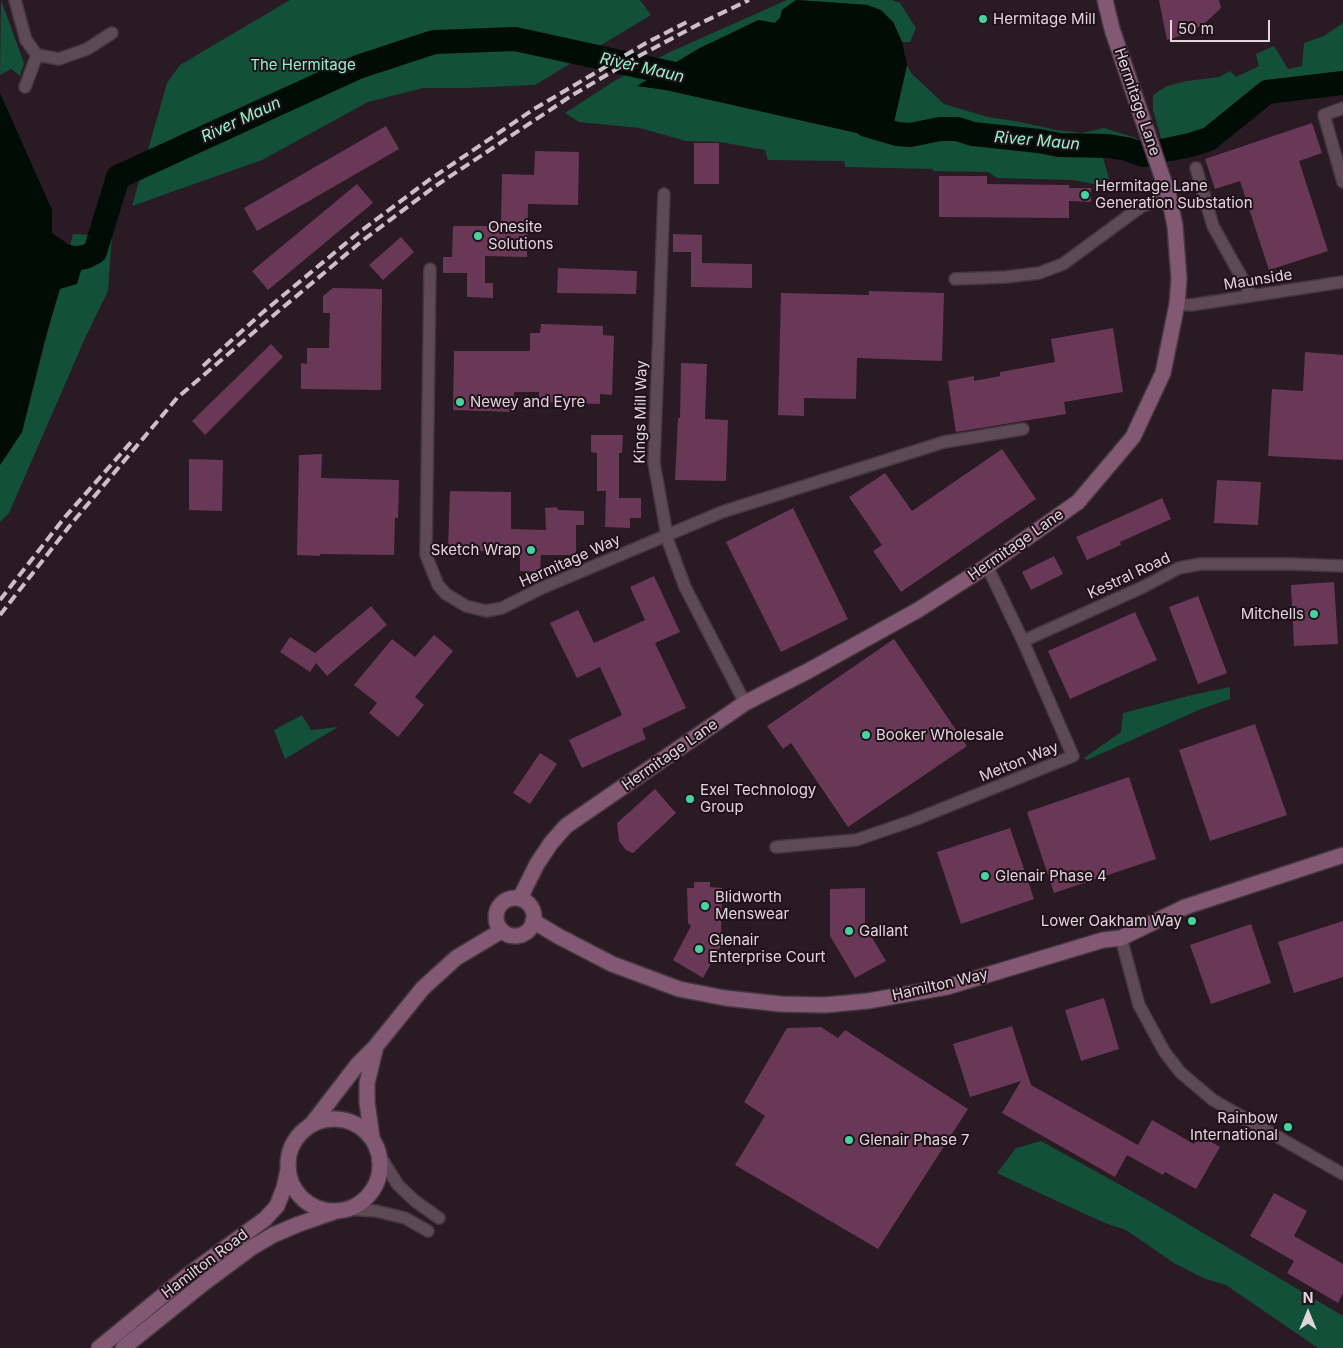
<!DOCTYPE html>
<html>
<head>
<meta charset="utf-8">
<style>
  body { margin:0 }
  #map { position:relative; width:1343px; height:1348px; overflow:hidden; background:#2a1a24; font-family:Inter,sans-serif }
  canvas { display:block }
  .north { position:absolute; left:1283px; top:1288px; width:50px; height:50px; -webkit-text-stroke:4px #20111a; paint-order:stroke; rotate:0deg; font-size:14px; font-weight:700; line-height:20px; text-align:center; color:#e1d5dc }
  .north::after { content:''; display:block; margin:auto; width:18px; height:22px; background:#e1d5dc; clip-path:polygon(50% 0,100% 100%,50% 72%,0 100%) }
  .scale { position:absolute; left:1170px; top:20px; width:100px; height:22px; box-sizing:border-box; border:2px solid #e1d5dc; border-top:0; padding-left:6px; font-size:15px; line-height:18px; white-space:nowrap; color:#e1d5dc; -webkit-text-stroke:4px #20111a; paint-order:stroke }
</style>
</head>
<body>
<div id="map">
<canvas width="1343" height="1348"></canvas>
<div class="north">N</div>
<div class="scale">50 m</div>
</div>
<script>
const ctx = document.querySelector('canvas').getContext('2d');
ctx.lineJoin = 'round';
function paint(path, color) {
  ctx.fillStyle = color;
  ctx.fill(path, 'evenodd');
}
function shape(rows) {
  const path = new Path2D();
  for (const r of rows) {
    if (r.length === 3) {
      path.moveTo(r[0] + r[2], r[1]);
      path.arc(r[0], r[1], r[2], 0, 2 * Math.PI);
      continue;
    }
    path.moveTo(r[0], r[1]);
    for (let i = 2; i < r.length; i += 2) path.lineTo(r[i], r[i + 1]);
  }
  return path;
}
function trace(path, color, width, dash) {
  ctx.strokeStyle = color;
  ctx.lineWidth = width;
  ctx.lineCap = dash ? 'butt' : 'round';
  ctx.setLineDash(dash || []);
  ctx.stroke(path);
}
function drawText(font, color, halo, rows, align = 'center') {
  ctx.font = font + ' Inter,sans-serif';
  ctx.lineWidth = 4;
  ctx.setLineDash([]);
  ctx.textBaseline = 'middle';
  ctx.strokeStyle = halo;
  ctx.fillStyle = color;
  for (const [text, x, y, turn = 0] of rows) {
    ctx.save();
    ctx.translate(x, y);
    ctx.rotate((+turn || 0) * Math.PI / 180);
    ctx.textAlign = isNaN(turn) ? turn : align;
    if (halo) ctx.strokeText(text, 0, 0);
    ctx.fillText(text, 0, 0);
    ctx.restore();
  }
}
const green = shape([
  [1,0,24,63,20,76,11,69,0,75],
  [290,0,640,0,651,15,535,85,466,88,423,88,368,102,262,160,132,206,167,83,180,65],
  [787,0,796,0,782,10,780,18,774,23,758,20,698,49,638,86,666,90,866,135,897,134,894,122,907,65,912,74,944,104,988,117,1020,122,1056,130,1082,133,1104,128,1136,138,1142,149,1126,156,1105,151,1103,158,1109,178,1099,185,1073,180,997,178,988,172,933,171,933,169,845,167,844,161,768,160,765,150,720,142,686,141,640,128,579,122,565,113,616,80,670,52],
  [798,0,892,0,900,3,916,28,910,42,902,42,893,22,867,5],
  [1343,23,1343,91,1263,103,1227,133,1224,140,1168,163,1153,110,1153,95,1167,86,1187,81,1219,77,1230,71,1236,77,1259,66,1256,54,1274,46,1288,69,1302,66,1304,43,1324,36],
  [73,234,112,236,108,291,86,336,9,513,0,522,0,465,22,432],
  [1230,687,1230,699,1201,709,1087,760,1084,758,1121,732,1123,713,1192,695],
  [302,715,311,730,338,727,285,759,274,730],
  [1041,1141,1151,1202,1343,1316,1343,1348,1318,1348,1226,1285,1203,1278,1174,1263,1126,1230,1105,1223,1050,1198,997,1173,1016,1148]
]);
const water = shape([
  [796,0,867,5,881,10,893,22,902,42,907,65,894,122,897,134,866,135,666,90,637,86,698,49,759,20,775,23,780,18,782,10],
  [0,93,52,210,52,233,68,244,87,250,77,284,60,289,44,342,22,432,0,465]
]);
const river = shape([
  [866,125,897,134,910,135,940,129,957,129,973,134,1039,141,1059,145,1108,146,1127,149,1143,155,1190,145,1209,139,1267,92,1343,83],
  [0,268,85,257,95,252,118,177,358,67,434,42,515,39,693,78]
]);
const building = shape([
  [1159,0,1219,0,1221,8,1205,23,1189,33,1167,40],
  [1312,123,1322,153,1299,161,1328,251,1269,270,1240,181,1215,189,1205,159],
  [386,126,399,149,257,231,244,208],
  [694,143,719,143,719,184,694,184],
  [535,151,579,152,578,205,528,204,527,257,485,256,485,283,493,283,493,298,467,297,467,273,443,273,443,257,452,257,453,226,501,226,502,174,534,175],
  [939,176,987,176,987,184,1069,185,1069,188,1091,188,1091,202,1069,201,1069,218,939,217],
  [357,184,373,203,268,290,252,271],
  [673,234,702,235,702,263,752,264,752,288,691,287,691,252,673,252],
  [401,237,414,252,383,280,369,265],
  [558,268,637,271,636,294,557,293],
  [333,288,382,289,381,390,301,389,301,363,307,364,307,348,329,348,330,313,323,313,323,296],
  [869,291,944,293,942,361,857,358,856,399,804,398,804,416,778,415,781,293,869,295],
  [541,324,603,326,603,335,614,336,612,395,600,394,600,404,539,402,539,392,514,392,513,412,453,410,454,351,530,351,530,333,540,333],
  [1113,328,1123,392,1064,402,1066,414,956,432,948,381,974,376,974,381,1000,376,1000,372,1055,362,1051,339],
  [271,344,283,357,205,435,192,421],
  [1305,352,1343,355,1343,460,1268,456,1272,389,1303,391],
  [681,363,707,364,705,419,728,420,726,481,675,480,678,418,680,418],
  [591,435,623,435,622,453,619,453,619,498,641,498,641,518,630,518,630,528,605,527,606,491,597,491,597,453,591,452],
  [1002,449,1036,499,901,592,873,551,882,545,849,497,885,473,912,511],
  [322,454,321,478,399,480,398,518,395,518,394,555,320,554,320,556,297,555,299,455],
  [189,459,223,460,222,511,189,510],
  [1217,480,1261,482,1258,525,1214,523],
  [450,491,511,492,511,529,546,530,545,508,557,507,558,510,584,511,584,525,576,525,576,555,541,555,540,572,520,571,520,552,448,550],
  [1162,498,1171,519,1120,542,1121,545,1087,560,1076,537],
  [793,508,848,619,781,652,726,542],
  [1054,556,1063,574,1031,590,1022,572],
  [654,576,680,632,655,643,686,708,642,729,646,739,582,768,569,740,622,715,600,667,577,678,550,623,578,610,594,643,645,620,630,587],
  [1334,582,1338,644,1294,646,1291,585],
  [1198,596,1227,673,1198,684,1169,607],
  [371,606,387,625,327,676,316,663,310,672,280,652,290,637,315,653],
  [1135,612,1157,660,1070,699,1048,651],
  [434,635,453,651,415,697,424,705,398,737,369,713,377,703,354,685,392,639,415,657],
  [894,639,967,746,848,827,791,743,783,749,767,726],
  [1255,724,1287,815,1210,841,1179,750],
  [540,753,557,764,530,804,513,793],
  [1129,777,1156,859,1054,893,1027,812],
  [655,789,676,813,633,853,626,850,619,841,617,823],
  [1010,828,1034,899,961,924,937,852],
  [694,882,710,882,710,887,722,888,721,937,726,937,703,978,673,960,691,926,688,923,687,888,694,888],
  [865,888,865,926,886,961,855,978,830,936,830,889],
  [1343,921,1343,977,1294,993,1278,942],
  [1251,924,1271,983,1211,1004,1190,945],
  [1104,998,1119,1049,1081,1061,1065,1010],
  [1012,1026,1031,1085,1138,1145,1152,1120,1194,1144,1199,1135,1220,1147,1196,1189,1165,1172,1163,1175,1127,1155,1115,1177,1002,1113,1021,1081,970,1097,953,1044],
  [821,1027,838,1038,845,1030,968,1109,878,1249,735,1165,765,1116,744,1102,787,1028],
  [1274,1193,1307,1211,1294,1236,1343,1264,1343,1293,1338,1303,1287,1273,1294,1261,1250,1236]
]);
const street = shape([
  [15,0,26,40,37,55,25,87],
  [37,55,59,59,87,49,112,33],
  [1343,108,1324,115,1343,182],
  [1196,168,1213,226,1252,296],
  [664,194,654,463,668,541,685,587,745,703],
  [430,269,426,555,438,585,446,594,466,606,486,611,502,608,542,588,722,512,944,442,1023,429],
  [955,279,1006,277,1039,273,1063,264,1142,206,1169,197],
  [1177,304,1191,305,1343,282],
  [1023,641,1143,587,1179,568,1200,564,1292,564,1343,566],
  [776,847,856,840,914,820,1073,756,1023,641,987,566],
  [1121,938,1139,1005,1164,1051,1180,1072,1213,1100,1343,1174],
  [380,1156,398,1185,415,1201,439,1218],
  [347,1209,376,1211,405,1218,428,1231]
]);
const secondary = shape([
  [515,917,19],
  [520,898,537,864,551,843,566,826,745,703,808,671,918,610,987,566,1078,502,1133,437,1163,373,1177,304,1179,279,1175,226,1169,197,1112,29,1105,0],
  [533,921,558,936,612,964,679,989,725,998,780,1004,825,1005,868,1001,947,987,1103,940,1121,938,1185,907,1343,855],
  [334,1165,46],
  [311,1125,358,1064,376,1046,423,988,456,958,501,931],
  [372,1138,367,1102,367,1083,376,1046],
  [99,1348,188,1275,265,1219,277,1206,284,1188,288,1170],
  [123,1348,204,1283,251,1248,273,1235,299,1224,334,1212]
]);
const rail = shape([
  [203,366,262,313,357,234,429,180,534,109,646,43,687,22],
  [0,600,65,517,133,440],
  [0,615,72,523,177,398,268,320,362,241,434,187,571,96,637,57,701,23,749,0]
]);
const markers = [
  [983,19,5,"#46d49e"],
  [1085,195,5,"#46d49e"],
  [478,236,5,"#46d49e"],
  [460,402,5,"#46d49e"],
  [531,550,5,"#46d49e"],
  [1314,614,5,"#46d49e"],
  [866,735,5,"#46d49e"],
  [690,799,5,"#46d49e"],
  [985,876,5,"#46d49e"],
  [705,906,5,"#46d49e"],
  [1192,921,5,"#46d49e"],
  [849,931,5,"#46d49e"],
  [699,949,5,"#46d49e"],
  [1288,1127,5,"#46d49e"],
  [849,1140,5,"#46d49e"]
];
const poiNames = [
  ["Hermitage Mill",993,19],
  ["Hermitage Lane",1095,186],
  ["Generation Substation",1095,203],
  ["Onesite",488,227],
  ["Solutions",488,244],
  ["Newey and Eyre",470,402],
  ["Sketch Wrap",521,550,"right"],
  ["Mitchells",1304,614,"right"],
  ["Booker Wholesale",876,735],
  ["Exel Technology",700,790],
  ["Group",700,807],
  ["Glenair Phase 4",995,876],
  ["Blidworth",715,897],
  ["Menswear",715,914],
  ["Lower Oakham Way",1182,921,"right"],
  ["Gallant",859,931],
  ["Glenair",709,940],
  ["Enterprise Court",709,957],
  ["Rainbow",1278,1118,"right"],
  ["International",1278,1135,"right"],
  ["Glenair Phase 7",859,1140]
];
const parkNames = [
  ["The Hermitage",303,65]
];
const streetNames = [
  ["Hermitage Lane",1137,102,71],
  ["Maunside",1258,280,-9],
  ["Kings Mill Way",641,412,-89],
  ["Hermitage Lane",1016,545,-35],
  ["Hermitage Way",570,561,-24],
  ["Kestral Road",1129,576,-25],
  ["Hermitage Lane",670,755,-35],
  ["Melton Way",1019,762,-22],
  ["Hamilton Way",940,985,-13],
  ["Hamilton Road",205,1264,-37]
];
const waterNames = [
  ["River Maun",642,68,13],
  ["River Maun",241,120,-25],
  ["River Maun",1037,141,5]
];
paint(green, '#125039');
paint(water, '#000c05');
trace(river, '#000c05', 24);
paint(building, '#6a3857');
trace(street, '#44373f', 14);
trace(secondary, '#44373f', 18);
trace(street, '#5e4a55', 11);
trace(secondary, '#825872', 15);
trace(rail, '#ccc0c7', 4, [10, 5]);
for (const [x, y, r, color] of markers) {
  const dot = new Path2D();
  dot.arc(x, y, r, 0, 2 * Math.PI);
  ctx.fillStyle = color;
  ctx.fill(dot);
  trace(dot, '#20111a', 2);
}
drawText('15px', '#e1d5dc', '#20111a', poiNames, 'left');
drawText('15px', '#90f3c7', '#20111a', parkNames);
drawText('15px', '#e1d5dc', '#20111a', streetNames);
drawText('italic 16px', '#94f7cb', '#20111a', waterNames);
</script>
</body>
</html>
